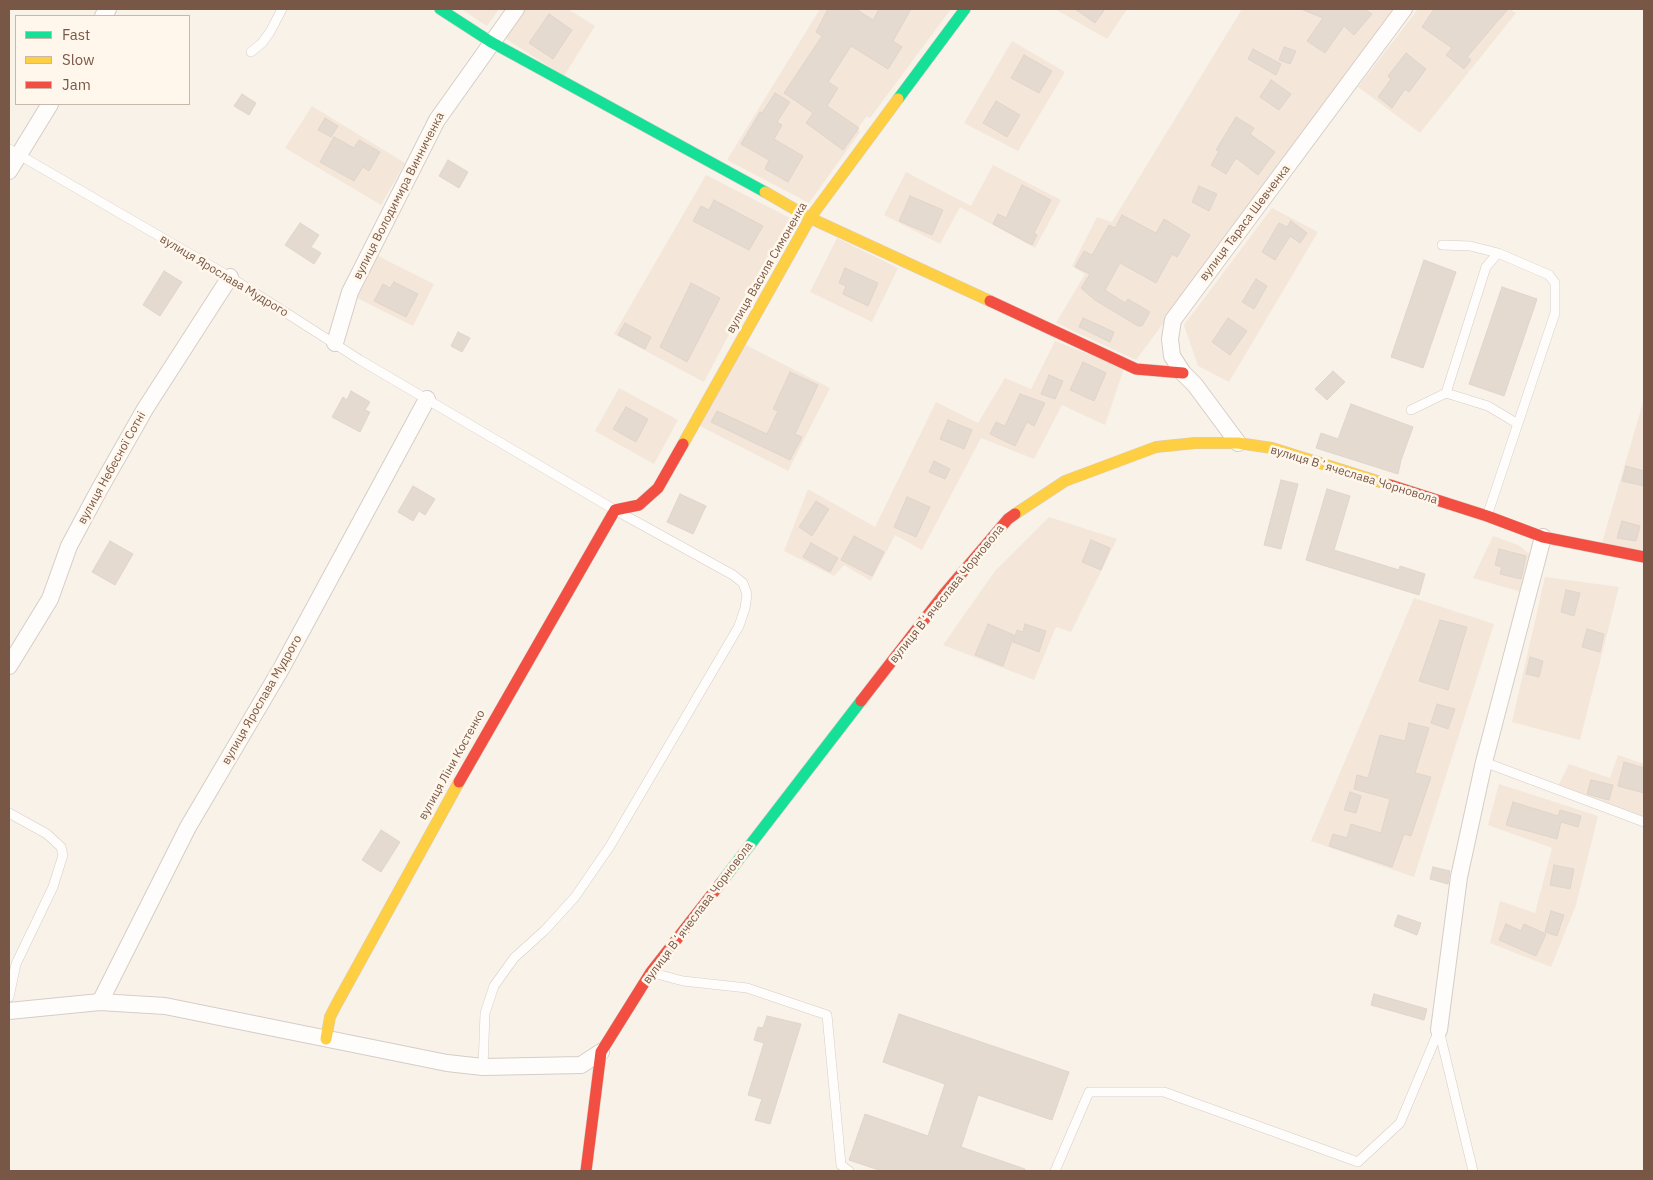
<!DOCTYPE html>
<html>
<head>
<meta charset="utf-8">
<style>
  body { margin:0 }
  #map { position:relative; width:1653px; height:1180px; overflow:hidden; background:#f8f2e9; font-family:"IBM Plex Sans",sans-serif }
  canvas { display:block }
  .frame { position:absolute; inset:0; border:10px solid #785747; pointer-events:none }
  .legend { position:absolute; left:15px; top:15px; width:175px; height:90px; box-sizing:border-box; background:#fff7eb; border:1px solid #c9b7a9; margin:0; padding:6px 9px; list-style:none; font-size:15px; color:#785747 }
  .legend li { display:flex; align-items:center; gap:10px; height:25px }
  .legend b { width:25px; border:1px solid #c9b7a9 }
</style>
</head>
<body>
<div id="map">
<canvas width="1653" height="1180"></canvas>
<div class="frame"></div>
<ul class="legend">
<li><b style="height:6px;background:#16e098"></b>Fast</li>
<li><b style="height:6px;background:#ffcf43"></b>Slow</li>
<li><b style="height:6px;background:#f24e42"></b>Jam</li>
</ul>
</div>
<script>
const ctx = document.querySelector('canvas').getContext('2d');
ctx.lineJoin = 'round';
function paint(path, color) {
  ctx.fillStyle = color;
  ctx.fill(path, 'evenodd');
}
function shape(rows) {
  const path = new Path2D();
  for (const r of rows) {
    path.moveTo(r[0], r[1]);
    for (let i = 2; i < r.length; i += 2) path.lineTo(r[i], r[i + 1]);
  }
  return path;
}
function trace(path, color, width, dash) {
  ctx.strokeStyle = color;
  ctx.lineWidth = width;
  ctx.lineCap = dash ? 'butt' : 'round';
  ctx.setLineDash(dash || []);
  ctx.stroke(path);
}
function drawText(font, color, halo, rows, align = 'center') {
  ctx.font = font + ' "IBM Plex Sans",sans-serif';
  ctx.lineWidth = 5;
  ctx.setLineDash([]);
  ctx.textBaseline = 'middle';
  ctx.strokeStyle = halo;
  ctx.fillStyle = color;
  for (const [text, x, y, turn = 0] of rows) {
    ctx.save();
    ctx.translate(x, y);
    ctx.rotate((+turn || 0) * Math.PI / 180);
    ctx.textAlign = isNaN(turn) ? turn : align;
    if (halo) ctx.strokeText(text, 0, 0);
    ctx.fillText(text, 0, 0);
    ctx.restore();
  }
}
const residential = shape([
  [461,9,499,9,487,26],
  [521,9,568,9,595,26,564,76,503,37],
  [820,9,951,9,870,118,867,116,857,129,860,132,809,203,727,160],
  [1055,9,1127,9,1107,39],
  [1242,9,1398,9,1136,360,1056,323,1085,274,1072,266,1097,217,1112,222],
  [1418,9,1510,9,1516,13,1420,133,1358,87],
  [1012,41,1065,72,1018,151,964,123],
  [312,106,405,163,381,205,285,148],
  [993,165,1061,200,1035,248,960,207,940,244,884,215,906,172,971,206],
  [706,175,790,218,704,382,614,334],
  [1272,208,1318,232,1229,382,1198,366,1184,325],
  [837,238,898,268,872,322,810,292],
  [378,256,434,284,413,326,357,298],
  [1055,341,1124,368,1105,425,1062,405,1034,459,981,438,922,550,895,535,871,581,844,565,834,576,784,551,808,489,875,527,936,402,978,423,1005,378,1031,389],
  [742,343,830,388,788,471,700,426],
  [619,388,678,420,654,464,595,431],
  [1644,399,1644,560,1599,553],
  [1049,517,1117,539,1071,632,1056,627,1034,680,943,645,995,571],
  [1493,536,1518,545,1533,556,1521,592,1473,578],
  [1545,577,1619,587,1580,740,1512,722],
  [1414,598,1494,624,1414,877,1311,841],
  [1618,755,1644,764,1644,821,1557,788,1569,764,1610,778],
  [1499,784,1598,816,1576,905,1551,967,1490,943,1500,901,1535,913,1552,848,1488,825]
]);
const building = shape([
  [828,9,856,9,873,20,879,9,911,9,893,41,902,47,888,69,851,46,828,82,838,88,827,106,859,128,843,150,806,123,813,113,784,93,822,36,816,32,828,9],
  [1075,9,1105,9,1095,23,1075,9],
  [1301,9,1365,9,1372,14,1354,35,1344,26,1325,53,1307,41,1323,18,1301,9],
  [1434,9,1508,9,1467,57,1471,60,1464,69,1446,55,1452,48,1422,27,1434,9],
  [549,14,572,30,553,59,529,43,549,14],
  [1284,47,1296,51,1290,64,1279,60,1284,47],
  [1253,49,1281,64,1276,75,1248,59,1253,49],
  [1406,53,1426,69,1409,92,1405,89,1392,108,1378,97,1391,79,1388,76,1406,53],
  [1024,55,1052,71,1039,93,1011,78,1024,55],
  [1271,80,1291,94,1279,110,1260,97,1271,80],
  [775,93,790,102,777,122,782,125,774,139,803,156,788,182,765,169,769,160,741,144,760,112,762,113,775,93],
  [242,94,256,103,249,115,234,106,242,94],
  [996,101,1020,115,1007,137,983,123,996,101],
  [1236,117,1254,128,1250,134,1275,152,1258,175,1236,158,1226,174,1211,165,1219,151,1216,150,1236,117],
  [325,118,338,126,331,137,318,130,325,118],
  [334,137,354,148,359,140,380,152,369,171,363,167,354,181,320,162,334,137],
  [448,160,468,172,459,188,439,176,448,160],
  [1022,185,1051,200,1034,233,1037,235,1032,245,993,224,998,214,1006,218,1022,185],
  [1199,186,1217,194,1209,211,1192,202,1199,186],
  [910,196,943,210,932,235,899,221,910,196],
  [714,200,763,226,749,250,693,221,701,206,709,210,714,200],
  [1122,215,1156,233,1164,219,1190,235,1177,257,1172,254,1156,283,1120,263,1105,290,1125,303,1128,299,1150,312,1142,326,1138,326,1095,300,1081,288,1090,274,1075,267,1084,251,1092,255,1109,225,1115,228,1122,215],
  [1291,221,1307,233,1300,243,1290,236,1275,260,1262,252,1279,223,1287,227,1291,221],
  [300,223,319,235,311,247,321,253,314,264,285,245,300,223],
  [1424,260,1456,272,1423,368,1391,357,1424,260],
  [845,268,878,283,868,306,843,294,846,286,839,283,845,268],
  [164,271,182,282,160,316,143,305,164,271],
  [1256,279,1267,286,1254,309,1242,302,1256,279],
  [394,282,418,294,406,317,374,301,383,284,390,288,394,282],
  [691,283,720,298,687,362,660,347,691,283],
  [1502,287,1537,299,1504,396,1469,384,1502,287],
  [1083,318,1114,332,1110,342,1079,327,1083,318],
  [1228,318,1247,331,1230,355,1212,342,1228,318],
  [625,323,651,337,645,349,618,335,625,323],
  [458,332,470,338,462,352,451,346,458,332],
  [1083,362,1106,373,1094,401,1070,390,1083,362],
  [1333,371,1345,382,1327,400,1315,389,1333,371],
  [790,372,818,385,795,434,802,437,790,460,711,422,717,411,767,434,778,411,773,409,790,372],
  [1049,375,1063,381,1055,399,1041,394,1049,375],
  [351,391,370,402,365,410,370,412,360,432,332,417,343,397,347,400,351,391],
  [1020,394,1045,403,1034,426,1027,422,1015,446,990,434,996,422,1005,426,1020,394],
  [1351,404,1413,427,1401,460,1398,474,1316,448,1321,433,1338,439,1351,404],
  [626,407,648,419,636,442,613,429,626,407],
  [948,420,972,430,964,449,940,439,948,420],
  [934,461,950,469,945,479,929,472,934,461],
  [1626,466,1644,471,1644,486,1622,481,1626,466],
  [1281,480,1298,484,1281,549,1264,545,1281,480],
  [413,486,435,499,425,515,419,511,413,521,398,512,413,486],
  [1327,489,1350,496,1334,550,1399,570,1400,566,1425,574,1419,595,1306,560,1327,489],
  [680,494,706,506,693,534,667,522,680,494],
  [907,497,930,507,916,537,894,527,907,497],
  [816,501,829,509,812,536,799,527,816,501],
  [1622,521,1640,526,1636,541,1617,538,1622,521],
  [854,536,884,552,872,576,841,560,854,536],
  [1091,540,1110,548,1101,570,1082,562,1091,540],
  [110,541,133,554,115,585,92,572,110,541],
  [811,543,838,558,830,572,803,557,811,543],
  [1499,549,1526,556,1521,579,1500,574,1502,567,1495,565,1499,549],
  [1566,590,1580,593,1574,616,1561,612,1566,590],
  [1440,620,1467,627,1448,690,1419,681,1440,620],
  [988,624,1014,635,1003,666,975,655,988,624],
  [1025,624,1046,631,1039,652,1013,642,1017,630,1023,632,1025,624],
  [1587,629,1604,634,1600,652,1582,647,1587,629],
  [1530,657,1543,661,1539,677,1526,674,1530,657],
  [1437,704,1455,709,1448,729,1431,723,1437,704],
  [1409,723,1429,728,1415,773,1431,777,1411,836,1404,834,1392,867,1329,846,1333,834,1347,838,1351,824,1381,833,1390,799,1354,789,1357,775,1368,778,1380,735,1405,741,1409,723],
  [1624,762,1644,768,1644,793,1618,786,1624,762],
  [1591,780,1613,785,1609,800,1587,794,1591,780],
  [1350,792,1361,796,1356,813,1344,810,1350,792],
  [1513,802,1558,816,1560,810,1581,816,1578,827,1561,822,1557,839,1506,825,1513,802],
  [381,830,400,842,381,872,362,860,381,830],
  [1554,865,1574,869,1570,889,1550,885,1554,865],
  [1433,867,1450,871,1448,884,1430,879,1433,867],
  [1551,911,1564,915,1557,936,1545,932,1551,911],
  [1398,915,1421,923,1417,935,1394,926,1398,915],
  [1506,924,1521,931,1524,924,1546,934,1536,956,1499,940,1506,924],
  [1374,994,1427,1009,1424,1020,1371,1005,1374,994],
  [899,1014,1069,1072,1052,1120,978,1095,961,1147,1025,1169,1025,1171,882,1171,849,1160,865,1114,928,1136,945,1084,883,1062,899,1014],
  [767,1016,801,1024,770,1124,755,1120,762,1099,748,1095,764,1043,754,1040,758,1027,763,1028,767,1016]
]);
const lane = shape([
  [251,52,262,43,270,32,282,9],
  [9,149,230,277,360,360,615,510,733,575,743,583,747,594,745,608,739,626,610,846,575,897,545,930,514,958,494,986,485,1013,483,1067],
  [1442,245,1470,246,1498,253,1549,275,1555,283,1555,313,1487,516],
  [1446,393,1486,267,1498,253],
  [1411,410,1446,393,1488,406,1518,424],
  [1484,762,1644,822],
  [9,813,47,834,61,847,63,855,53,887,16,964,9,997],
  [653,973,683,981,747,988,827,1015,841,1165,849,1171],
  [1439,1030,1473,1171],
  [1055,1171,1089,1092,1164,1092,1358,1162,1400,1123,1439,1030]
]);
const street = shape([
  [103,16,108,9],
  [9,171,50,104],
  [335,343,350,292,437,120,516,9],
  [1238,443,1195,385,1183,373,1172,356,1170,339,1173,320,1404,9],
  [9,666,50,599,69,546,99,490,145,409,230,277],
  [100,1002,188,827,281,669,427,399],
  [9,1011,100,1002,165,1006,447,1063,483,1067,581,1065,601,1052],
  [1439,1030,1459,877,1484,762,1543,537]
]);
const fast = shape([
  [440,9,491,42,765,192],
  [898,99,965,9],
  [720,884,861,701]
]);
const slow = shape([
  [765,192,810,218,990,301],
  [683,444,810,218,898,99],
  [1015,514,1065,481,1156,447,1195,443,1238,443,1272,448,1390,485],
  [326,1039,330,1017,335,1007,459,782]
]);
const jam = shape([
  [990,301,1136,369,1183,373],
  [1390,485,1487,516,1543,537,1644,557],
  [861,701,944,594,1008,519,1015,514],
  [459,782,615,510,639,505,658,488,683,444],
  [586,1171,601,1052,651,972,720,884]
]);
const streetNames = [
  ["вулиця Володимира Винниченка",399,196,-63],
  ["вулиця Тараса Шевченка",1245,223,-53],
  ["вулиця Василя Симоненка",767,268,-60],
  ["вулиця Ярослава Мудрого",224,276,31],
  ["вулиця Небесної Сотні",112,468,-61],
  ["вулиця Вʼячеслава Чорновола",1354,475,17],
  ["вулиця Вʼячеслава Чорновола",947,594,-51],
  ["вулиця Ярослава Мудрого",262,700,-60],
  ["вулиця Ліни Костенко",452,765,-61],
  ["вулиця Вʼячеслава Чорновола",698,913,-53]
];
paint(residential, '#f4e7d9');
paint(building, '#e4dad0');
trace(building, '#e1d4cb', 1);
trace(lane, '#d6cdc6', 10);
trace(street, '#d6cdc6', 18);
trace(fast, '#d7cdc6', 12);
trace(slow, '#d7cdc6', 12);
trace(jam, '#d7cdc6', 12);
trace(lane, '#fefdfc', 9);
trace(street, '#fefdfc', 16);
trace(fast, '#16e098', 11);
trace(slow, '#ffcf43', 11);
trace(jam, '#f24e42', 11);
drawText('12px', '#785747', '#fff7eb', streetNames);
</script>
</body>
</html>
